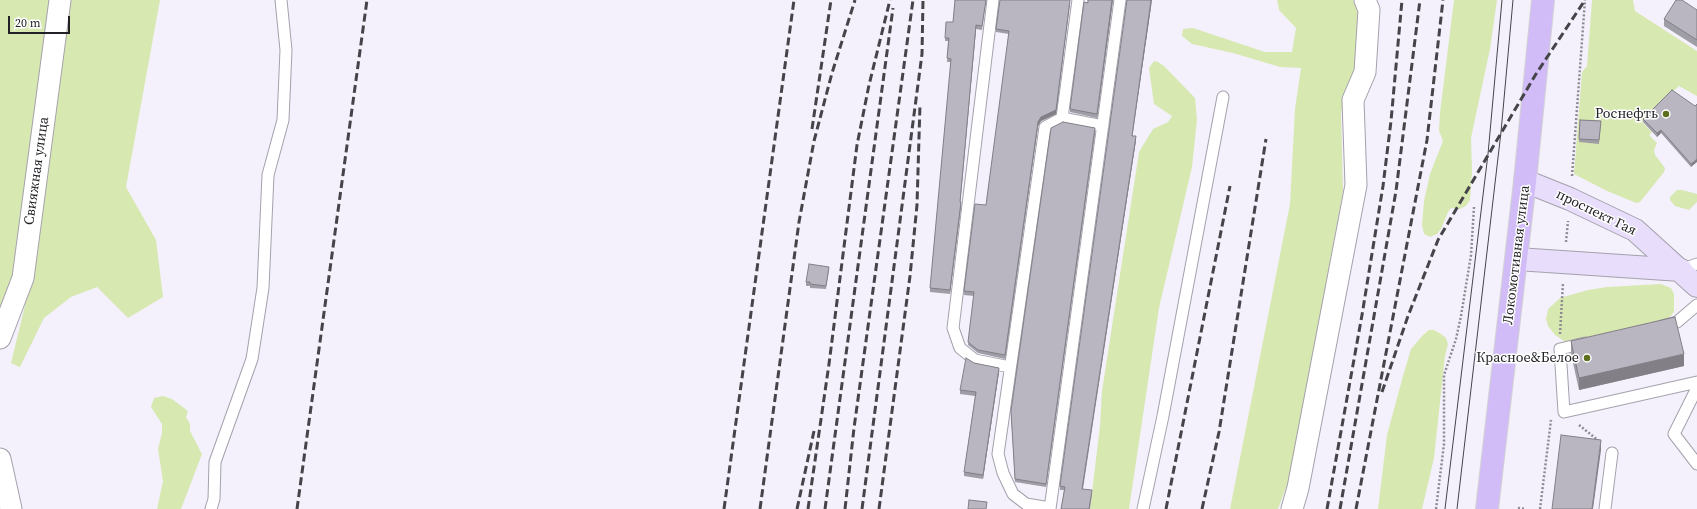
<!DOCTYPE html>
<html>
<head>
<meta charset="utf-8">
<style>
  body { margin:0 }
  #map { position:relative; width:1697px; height:509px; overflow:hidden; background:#f4f1fc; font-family:"Source Serif 4",serif }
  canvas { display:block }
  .scale { position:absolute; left:8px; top:16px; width:62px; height:18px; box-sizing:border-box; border:2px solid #222125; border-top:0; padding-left:5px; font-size:12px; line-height:14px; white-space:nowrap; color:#222125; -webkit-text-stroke:3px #fff; paint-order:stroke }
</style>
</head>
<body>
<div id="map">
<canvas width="1697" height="509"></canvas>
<div class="scale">20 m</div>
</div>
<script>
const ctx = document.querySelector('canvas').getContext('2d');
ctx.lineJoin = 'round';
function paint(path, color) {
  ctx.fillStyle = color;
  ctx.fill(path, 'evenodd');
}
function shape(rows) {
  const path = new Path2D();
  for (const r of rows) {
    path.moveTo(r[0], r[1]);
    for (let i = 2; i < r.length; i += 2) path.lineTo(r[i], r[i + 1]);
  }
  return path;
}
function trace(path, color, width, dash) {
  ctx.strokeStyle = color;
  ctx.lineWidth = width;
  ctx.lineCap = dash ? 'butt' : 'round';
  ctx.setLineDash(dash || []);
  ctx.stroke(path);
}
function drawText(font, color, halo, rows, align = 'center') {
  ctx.font = font + ' "Source Serif 4",serif';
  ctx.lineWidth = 3;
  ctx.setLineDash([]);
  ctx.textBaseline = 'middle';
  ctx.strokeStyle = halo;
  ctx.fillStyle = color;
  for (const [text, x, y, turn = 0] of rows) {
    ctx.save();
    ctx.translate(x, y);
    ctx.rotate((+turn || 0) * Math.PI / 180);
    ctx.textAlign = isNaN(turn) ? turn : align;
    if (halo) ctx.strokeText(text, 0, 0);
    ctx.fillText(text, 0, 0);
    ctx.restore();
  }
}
const green = shape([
  [0,0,56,0,11,304,0,305],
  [68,0,160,0,126,187,156,240,163,297,128,318,97,287,71,297,44,318,20,367,11,363,29,289],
  [1277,0,1353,0,1358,12,1355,65,1341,112,1343,191,1290,477,1278,509,1230,509,1290,204,1295,109,1301,68,1280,67,1233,53,1192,44,1182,36,1183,29,1193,28,1265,52,1292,52,1296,28,1279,10],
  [1454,0,1497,0,1490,49,1471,138,1472,172,1470,200,1466,206,1460,209,1451,208,1448,212,1441,229,1437,234,1430,237,1424,234,1422,225,1424,201,1430,174,1443,141,1439,131,1440,113],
  [1592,0,1633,0,1635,11,1697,51,1697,96,1679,86,1642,122,1652,132,1649,135,1657,143,1654,150,1655,155,1665,168,1664,172,1640,202,1636,203,1605,190,1574,174,1582,72,1587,66],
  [1154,61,1158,62,1164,66,1195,98,1197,120,1192,167,1159,308,1129,509,1090,509,1100,426,1102,391,1139,152,1153,129,1168,122,1172,116,1154,104,1149,68],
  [1677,190,1682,190,1697,194,1697,202,1689,210,1675,206,1670,200,1670,197],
  [1661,284,1671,288,1674,294,1674,312,1667,320,1567,343,1555,335,1548,326,1546,319,1548,309,1560,298,1588,290,1607,287],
  [1429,330,1434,330,1441,334,1446,338,1448,344,1445,356,1434,458,1422,509,1378,509,1387,435,1403,376,1411,349,1423,335],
  [163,396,172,399,188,411,186,417,190,424,190,431,202,454,181,509,157,509,163,481,158,449,162,433,162,424,151,407,154,398]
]);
const path = shape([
  [1572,176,1585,0],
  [1566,242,1568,221],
  [1560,334,1563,283],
  [1579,425,1600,442],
  [1518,508,1526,509],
  [1436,509,1444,444,1444,375,1456,339,1461,316,1471,255,1474,207],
  [1540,509,1551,420]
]);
const lane = shape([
  [993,0,953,328,960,348,975,360,1010,367],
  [1062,118,1078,0],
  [1681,270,1697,264],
  [1662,326,1677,322,1697,305],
  [1585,343,1560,349,1564,412,1697,382],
  [1697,388,1674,434,1697,464],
  [1050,508,1026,504,1013,494,1003,473,998,454,1045,127,1062,118,1103,126],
  [211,509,214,499,215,462,252,359,263,288,268,175,283,120,286,50,281,0],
  [1050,509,1120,0],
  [1143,509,1163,416,1223,97],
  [1605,509,1612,453]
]);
const street = shape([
  [0,338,23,278,60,0],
  [0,459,11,509],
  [1292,509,1298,488,1356,185,1353,100,1365,72,1369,10,1365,0]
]);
const secondary = shape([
  [1525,181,1570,199,1635,230,1697,286],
  [1517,259,1681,270]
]);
const primary = shape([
  [1487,509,1525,181,1543,0]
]);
const tram = shape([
  [1445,509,1488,154,1502,0],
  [1457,509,1501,132,1513,0]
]);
const rail = shape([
  [812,129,831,0],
  [1382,392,1408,316,1438,240,1536,74,1585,0],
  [297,509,367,0],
  [724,509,794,0],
  [760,509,799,222,814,141,832,73,855,0],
  [797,509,814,431],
  [808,509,829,364,857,145,869,85,890,0],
  [825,509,893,8],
  [845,509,854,428,913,0],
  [862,509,922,54,923,0],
  [879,509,910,276,917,205,920,104],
  [1166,509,1230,186],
  [1202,509,1219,432,1266,139],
  [1327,509,1362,315,1383,186,1391,121,1402,0],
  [1340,509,1396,191,1420,0],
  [1356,509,1427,140,1443,0]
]);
const wall = shape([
  [955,0,986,0,982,30,976,29,960,202,961,206,950,294,930,292,930,288,951,62,947,62,948,41,945,41,945,38,953,22],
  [1088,0,1113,0,1097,118,1070,112,1070,109],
  [1152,0,1132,136,1136,140,1083,489,1092,494,1090,509,1061,509,1064,490,1060,490,1060,486],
  [1070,4,1056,114,1041,121,1038,126,1005,359,978,353,968,345,974,296,964,295,964,291,986,205,1009,34,996,32,996,29],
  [1697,10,1697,47,1664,26,1664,19],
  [1695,106,1691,167,1661,133,1657,137,1643,122,1643,119],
  [1580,120,1601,121,1599,144,1579,142],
  [1095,132,1046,487,1015,482,1011,415],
  [829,270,826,289,810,288,810,286,806,286,806,282],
  [1571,341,1684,366,1579,390,1571,354],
  [974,363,999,372,983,479,964,476,964,472,975,396,960,394,960,390]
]);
const shadedWall = shape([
  [1070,0,1056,114,1041,121,1038,126,1005,359,1005,355,1038,122,1041,117],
  [1112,0,1113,0,1097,118,1097,114],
  [1151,0,1152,0,1132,139,1132,136],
  [976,25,976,29,960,206,960,202],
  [1095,128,1095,132,1046,487,1046,484],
  [1661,130,1661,133,1657,137,1657,133],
  [1136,136,1136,140,1082,492,1082,489],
  [1697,159,1697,162,1691,167,1691,164],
  [961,202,961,206,950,294,950,290],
  [1684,354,1684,366,1579,390,1579,378],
  [999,368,999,372,983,479,983,475],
  [1601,440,1601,450,1593,509,1592,509]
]);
const building = shape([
  [955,0,986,0,982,26,976,25,960,202,961,202,950,290,930,288,951,59,947,58,949,38,945,38,946,22,953,22,955,0],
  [1000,0,1070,0,1056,110,1041,117,1038,122,1005,355,978,350,968,342,974,292,964,291,975,204,986,205,1009,31,996,29,1000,0],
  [1088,0,1112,0,1097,114,1070,109,1084,2,1088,3,1088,0],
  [1127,0,1151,0,1132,136,1136,136,1082,489,1092,490,1089,509,1061,509,1065,487,1060,486,1127,0],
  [1676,0,1682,0,1697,10,1697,40,1664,19,1676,0],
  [1672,90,1695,106,1697,104,1697,159,1691,164,1661,130,1657,133,1643,119,1672,90],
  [1580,120,1601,121,1599,140,1579,139,1580,120],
  [1063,122,1095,128,1046,484,1015,479,1011,411,1051,128,1063,122],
  [809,264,829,267,826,286,810,284,810,282,806,282,809,264],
  [1675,317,1684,354,1579,378,1571,341,1675,317],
  [966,358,974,363,999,368,983,475,964,472,976,392,960,390,966,358],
  [1561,435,1601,440,1592,509,1552,509,1561,435],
  [969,500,987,502,986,509,968,509,969,500]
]);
const markers = [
  [1666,114,4,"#5b6f1d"],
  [1587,358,4,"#5b6f1d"]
];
const poiNames = [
  ["Роснефть",1658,114],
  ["Красное&Белое",1579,358]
];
const streetNames = [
  ["Свияжная улица",37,171,-82],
  ["проспект Гая",1596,213,26],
  ["Локомотивная улица",1517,255,-83]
];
paint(green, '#d7e8b1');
trace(lane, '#a4a1ac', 13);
trace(street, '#a4a1ac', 23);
trace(secondary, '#a4a1ac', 24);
trace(primary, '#d3d3d3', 24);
trace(path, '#8c8a92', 2.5, [2, 2]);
trace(lane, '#fff', 11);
trace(street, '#fff', 21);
trace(secondary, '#e8ddfb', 22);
trace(primary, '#d1bcf7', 22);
trace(tram, '#454449', 1);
trace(rail, '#454449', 3, [8, 4]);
paint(wall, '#9f9da6');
paint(shadedWall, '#827f87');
paint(building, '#b9b6c1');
trace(building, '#827f87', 1);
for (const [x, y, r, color] of markers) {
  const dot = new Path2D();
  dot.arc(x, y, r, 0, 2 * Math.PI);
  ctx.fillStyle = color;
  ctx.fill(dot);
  trace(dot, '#fff', 1.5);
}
drawText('14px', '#222125', '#fff', poiNames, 'right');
drawText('14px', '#222125', '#fff', streetNames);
</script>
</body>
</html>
